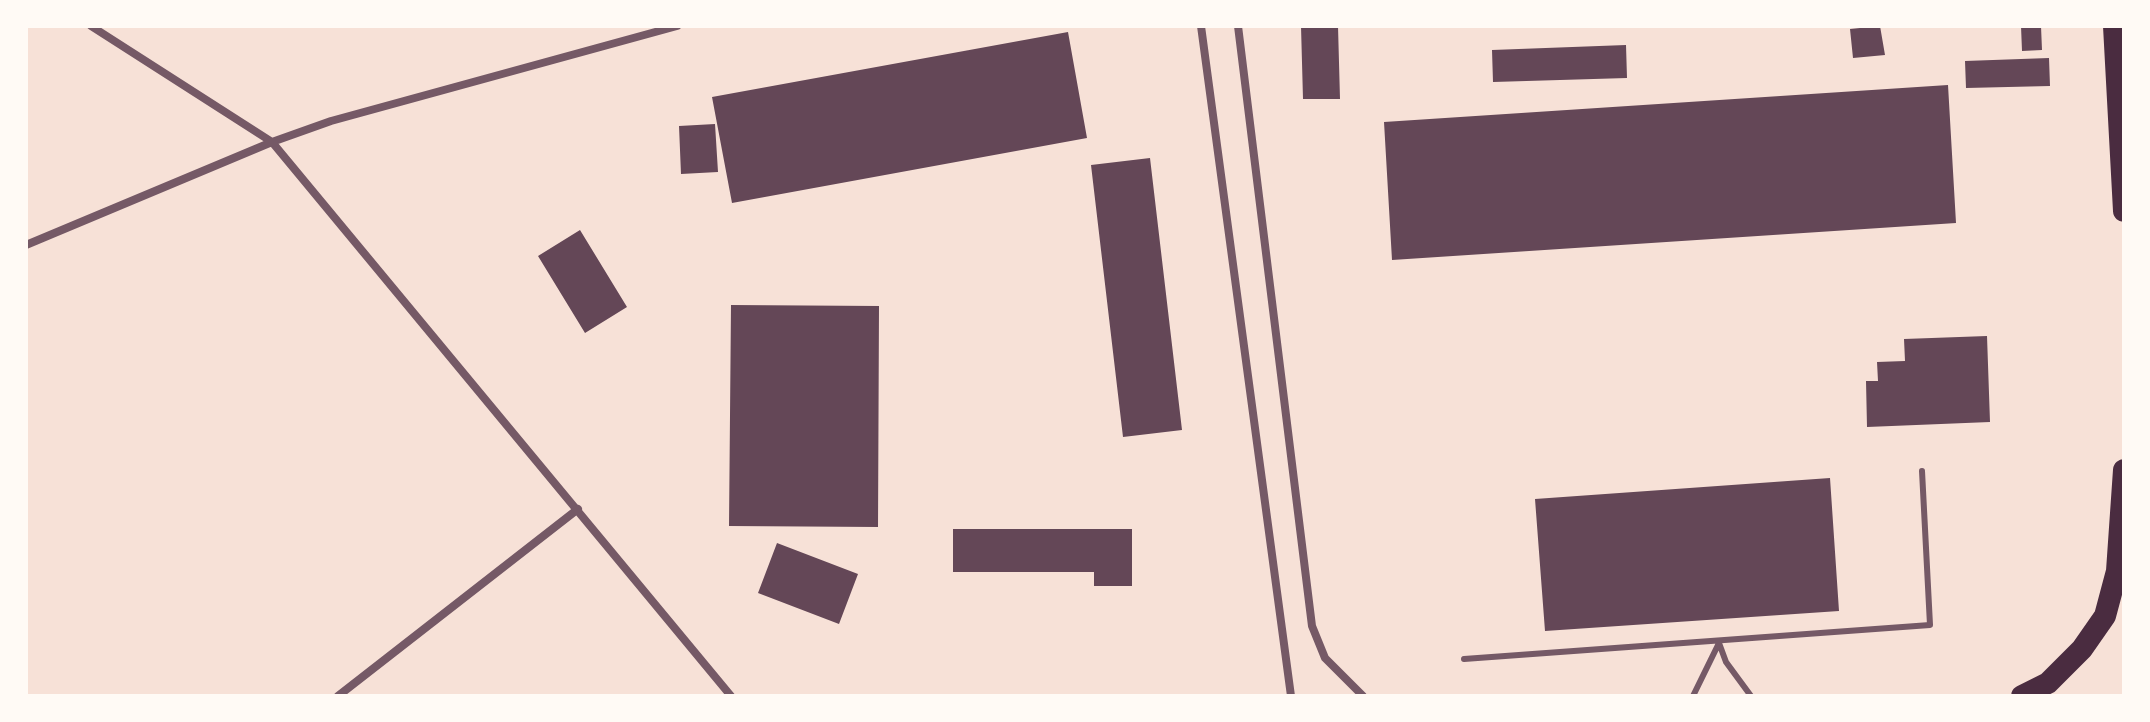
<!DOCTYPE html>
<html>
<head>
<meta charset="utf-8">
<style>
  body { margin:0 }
  #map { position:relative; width:2150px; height:722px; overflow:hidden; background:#f7e1d7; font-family:Ubuntu,sans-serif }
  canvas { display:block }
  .frame { position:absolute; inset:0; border:28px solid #fffaf5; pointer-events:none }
</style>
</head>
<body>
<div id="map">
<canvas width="2150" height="722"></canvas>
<div class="frame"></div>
</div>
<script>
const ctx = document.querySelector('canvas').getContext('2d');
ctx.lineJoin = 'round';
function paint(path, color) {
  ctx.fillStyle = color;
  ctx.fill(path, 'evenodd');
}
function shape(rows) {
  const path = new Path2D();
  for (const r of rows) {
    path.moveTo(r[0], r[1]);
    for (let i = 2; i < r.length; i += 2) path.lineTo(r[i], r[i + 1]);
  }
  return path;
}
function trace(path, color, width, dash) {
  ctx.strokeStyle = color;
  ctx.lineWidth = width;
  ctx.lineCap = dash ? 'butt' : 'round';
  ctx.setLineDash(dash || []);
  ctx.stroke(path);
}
const building = shape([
  [1301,26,1338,26,1340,99,1303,99],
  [1880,26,1885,55,1853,58,1850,29],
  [2021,26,2041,26,2042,50,2022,51],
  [1068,32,1087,138,732,203,712,97],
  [1626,45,1627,78,1493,82,1492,50],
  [2049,58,2050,86,1966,88,1965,61],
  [1948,85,1956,223,1392,260,1384,122],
  [715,124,718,172,681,174,679,126],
  [1150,158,1182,430,1123,437,1091,165],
  [580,230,627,307,585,333,538,256],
  [731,305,879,306,878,527,729,526],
  [1987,336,1990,422,1867,427,1866,381,1878,381,1877,362,1905,361,1904,339],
  [1830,478,1839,611,1545,631,1535,499],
  [953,529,1132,529,1132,586,1094,586,1094,572,953,572],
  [777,543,858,574,839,624,758,593]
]);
const service = shape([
  [1719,643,1726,662,1751,696],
  [1464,659,1930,625,1922,471],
  [1693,696,1719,643]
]);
const minor = shape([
  [91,26,272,142,331,121,677,26],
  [1201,26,1291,696],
  [1238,26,1312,626,1325,658,1363,696],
  [26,245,272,142,731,696],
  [338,696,578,509]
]);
const trunk = shape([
  [2114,26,2124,211],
  [2022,696,2048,683,2082,649,2105,616,2117,571,2124,470]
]);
paint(building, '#644757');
trace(service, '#755966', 6);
trace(minor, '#755966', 8);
trace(trunk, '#4a2c40', 22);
</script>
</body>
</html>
